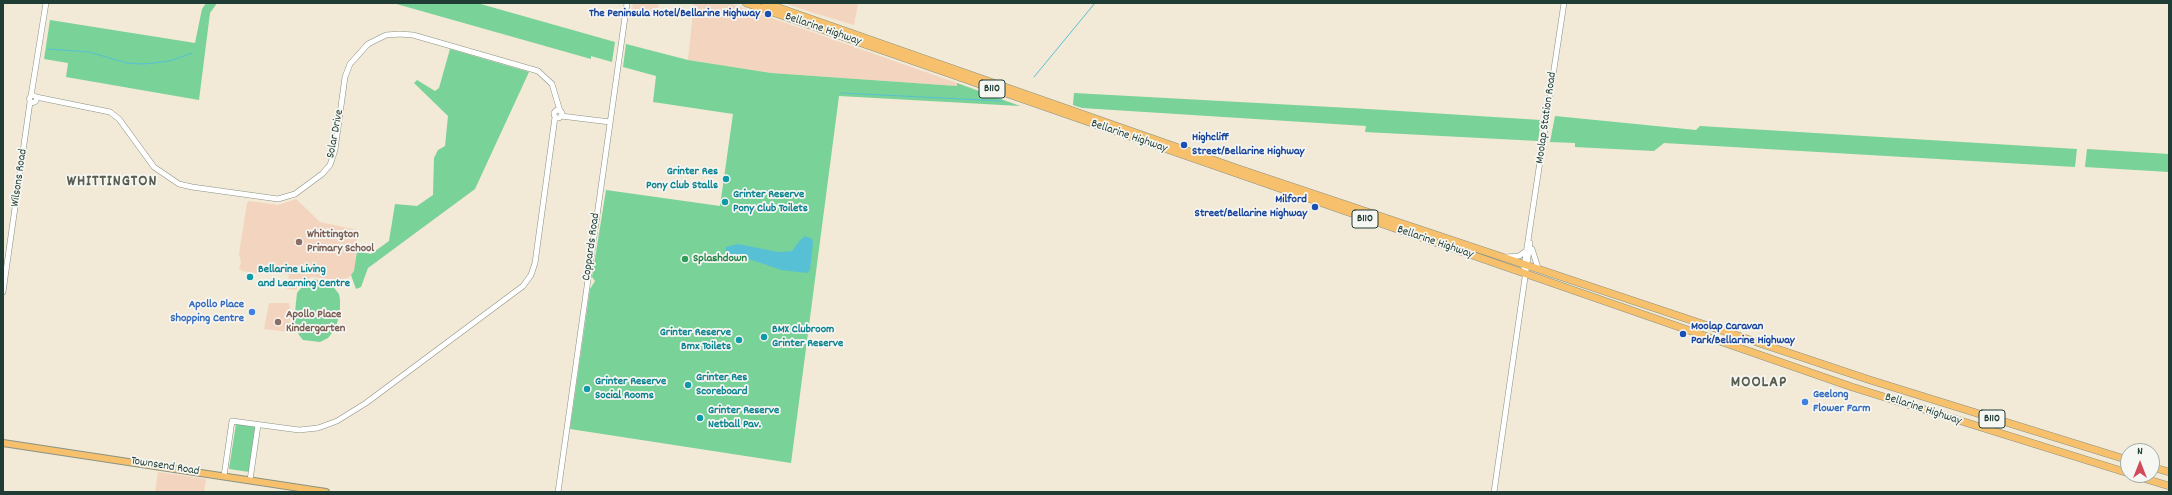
<!DOCTYPE html>
<html>
<head>
<meta charset="utf-8">
<style>
  body { margin:0 }
  #map { position:relative; width:2172px; height:495px; overflow:hidden; background:#f2e9d6; font-family:Dekko,sans-serif }
  canvas { display:block }
  .frame { position:absolute; inset:0; border:4px solid #1f3d34; pointer-events:none }
  .north { position:absolute; left:2120px; top:443px; width:40px; height:40px; box-sizing:border-box; background:#f6f6f2; border:1px solid #a0aca6; border-radius:50%; rotate:0deg; font-size:11px; font-weight:700; line-height:16px; text-align:center; color:#1f3d34 }
  .north::after { content:''; display:block; margin:auto; width:14px; height:18px; background:#d1495b; clip-path:polygon(50% 0,100% 100%,50% 72%,0 100%) }
</style>
</head>
<body>
<div id="map">
<canvas width="2172" height="495"></canvas>
<div class="frame"></div>
<div class="north">N</div>
</div>
<script>
const ctx = document.querySelector('canvas').getContext('2d');
ctx.lineJoin = 'round';
function paint(path, color) {
  ctx.fillStyle = color;
  ctx.fill(path, 'evenodd');
}
function shape(rows) {
  const path = new Path2D();
  for (const r of rows) {
    if (r.length === 3) {
      path.moveTo(r[0] + r[2], r[1]);
      path.arc(r[0], r[1], r[2], 0, 2 * Math.PI);
      continue;
    }
    path.moveTo(r[0], r[1]);
    for (let i = 2; i < r.length; i += 2) path.lineTo(r[i], r[i + 1]);
  }
  return path;
}
function trace(path, color, width, dash) {
  ctx.strokeStyle = color;
  ctx.lineWidth = width;
  ctx.lineCap = dash ? 'butt' : 'round';
  ctx.setLineDash(dash || []);
  ctx.stroke(path);
}
function drawText(font, color, halo, rows, align = 'center') {
  ctx.font = font + ' Dekko,sans-serif';
  ctx.lineWidth = 3.5;
  ctx.setLineDash([]);
  ctx.textBaseline = 'middle';
  ctx.strokeStyle = halo;
  ctx.fillStyle = color;
  for (const [text, x, y, turn = 0] of rows) {
    ctx.save();
    ctx.translate(x, y);
    ctx.rotate((+turn || 0) * Math.PI / 180);
    ctx.textAlign = isNaN(turn) ? turn : align;
    if (halo) ctx.strokeText(text, 0, 0);
    ctx.fillText(text, 0, 0);
    ctx.restore();
  }
}
const built = shape([
  [633,3,659,3,657,14,632,11],
  [694,3,729,3,957,83,957,86,771,73,688,60],
  [784,3,858,3,854,25,811,12],
  [296,199,320,222,357,230,355,272,347,278,337,280,312,277,303,281,296,290,287,289,289,275,262,270,261,274,242,271,239,268,241,262,239,254,247,203,249,201,278,205],
  [269,303,289,303,291,316,289,332,264,329],
  [158,472,206,479,204,492,155,492]
]);
const green = shape([
  [206,3,217,3,210,13,199,100,66,77,68,63,44,59,50,20,195,43,202,9],
  [393,3,477,3,615,42,612,62,591,56,591,59],
  [626,44,688,60,771,73,957,86,957,83,1020,106,839,96,791,463,570,429,590,289,595,281,592,277,606,190,720,206,733,114,653,102,656,76,623,67],
  [450,49,529,72,475,189,368,268,361,287,356,289,351,275,354,271,357,251,371,254,389,241,395,204,417,206,433,195,434,158,438,150,445,146,448,116,414,83,417,80,435,91,439,88],
  [1074,93,1368,109,1541,120,1538,141,1365,132,1366,126,1082,108,1073,105],
  [1555,116,1696,130,1700,126,2077,149,2075,167,1664,143,1654,151,1575,147,1575,143,1550,142],
  [2087,149,2169,154,2169,172,2085,167],
  [314,279,331,284,339,294,340,300,340,314,335,329,328,338,320,342,303,340,299,335,294,322,297,293,305,283],
  [236,424,256,427,249,472,229,469]
]);
const water = shape([
  [805,236,812,239,813,242,810,270,807,273,781,270,752,260,730,259,725,255,726,247,738,244,778,252,792,251,801,239]
]);
const stream = shape([
  [48,49,89,52,127,63,144,64,170,61,192,53],
  [1034,77,1095,3],
  [841,93,1002,101]
]);
const minor = shape([
  [33,99,3.5],
  [31,96,46,3],
  [36,97,110,112,119,119,154,167,179,184,192,187,278,199,295,194,322,174,330,165,335,150,345,77,350,64,368,44,386,35,400,34,413,35,538,71,552,84,560,111],
  [558,114,4],
  [561,116,610,122],
  [1532,249,1538,268],
  [1506,257,1519,256,1526,251],
  [1524,267,1564,3],
  [3,292,30,102],
  [224,476,232,421,299,430,318,428,337,421,366,403,523,286,531,275,535,263,555,117],
  [250,480,258,425],
  [558,492,627,3],
  [1494,492,1530,243]
]);
const major = shape([
  [3,443,326,492]
]);
const highway = shape([
  [746,3,1852,387,2128,473],
  [765,3,1239,169,1870,380,2128,460],
  [2152,467,2169,472],
  [2133,475,2169,486]
]);
const markers = [
  [768,14,4,"#1a4fb4"],
  [1184,145,4,"#1a4fb4"],
  [726,179,4,"#0f9aa8"],
  [725,202,4,"#0f9aa8"],
  [1315,207,4,"#1a4fb4"],
  [299,242,4,"#8d6e63"],
  [685,259,4,"#2e9e5b"],
  [250,277,4,"#0f9aa8"],
  [252,312,4,"#3f7fe0"],
  [278,322,4,"#8d6e63"],
  [1683,334,4,"#1a4fb4"],
  [764,337,4,"#0f9aa8"],
  [739,340,4,"#0f9aa8"],
  [688,385,4,"#0f9aa8"],
  [587,389,4,"#0f9aa8"],
  [1805,402,4,"#3f7fe0"],
  [700,418,4,"#0f9aa8"]
];
const shields = [
  [992,89,26],
  [1365,219,26],
  [1992,419,26]
];
const shieldNames = [
  ["B110",992,89],
  ["B110",1365,219],
  ["B110",1992,419]
];
const transitNames = [
  ["The Peninsula Hotel/Bellarine Highway",760,14],
  ["Highcliff",1192,138,"left"],
  ["Street/Bellarine Highway",1192,152,"left"],
  ["Milford",1307,200],
  ["Street/Bellarine Highway",1307,214],
  ["Moolap Caravan",1691,327,"left"],
  ["Park/Bellarine Highway",1691,341,"left"]
];
const streetNames = [
  ["Bellarine Highway",823,30,19],
  ["Moolap Station Road",1547,118,-82],
  ["Solar Drive",336,134,-79],
  ["Bellarine Highway",1129,137,19],
  ["Wilsons Road",20,178,-82],
  ["Bellarine Highway",1435,243,19],
  ["Coppards Road",592,247,-82],
  ["Bellarine Highway",1923,410,18],
  ["Townsend Road",165,467,9]
];
const cultureNames = [
  ["Grinter Res",718,172,"right"],
  ["Pony Club Stalls",718,186,"right"],
  ["Grinter Reserve",733,195],
  ["Pony Club Toilets",733,209],
  ["Bellarine Living",258,270],
  ["and Learning Centre",258,284],
  ["BMX Clubroom",772,330],
  ["Grinter Reserve",772,344],
  ["Grinter Reserve",731,333,"right"],
  ["Bmx Toilets",731,347,"right"],
  ["Grinter Res",696,378],
  ["Scoreboard",696,392],
  ["Grinter Reserve",595,382],
  ["Social Rooms",595,396],
  ["Grinter Reserve",708,411],
  ["Netball Pav.",708,425]
];
const educationNames = [
  ["Whittington",307,235],
  ["Primary School",307,249],
  ["Apollo Place",286,315],
  ["Kindergarten",286,329]
];
const leisureNames = [
  ["Splashdown",693,259]
];
const shopNames = [
  ["Apollo Place",244,305],
  ["Shopping Centre",244,319],
  ["Geelong",1813,395,"left"],
  ["Flower Farm",1813,409,"left"]
];
const districtNames = [
  ["WHITTINGTON",112,183],
  ["MOOLAP",1759,384]
];
paint(built, '#f3d4be');
paint(green, '#79d297');
paint(water, '#58c0d5');
trace(stream, '#58c0d5', 1);
trace(minor, '#889385', 6);
trace(major, '#889385', 8);
trace(highway, '#889385', 8);
trace(minor, '#fff', 5);
trace(major, '#f7c06c', 6);
trace(highway, '#f7c06c', 7);
for (const [x, y, r, color] of markers) {
  const dot = new Path2D();
  dot.arc(x, y, r, 0, 2 * Math.PI);
  ctx.fillStyle = color;
  ctx.fill(dot);
  trace(dot, '#f6f6f2', 1.5);
}
for (const [x, y, w] of shields) {
  const box = new Path2D();
  box.roundRect(x - w / 2, y - 9, w, 18, 3);
  ctx.fillStyle = '#f6f6f2';
  ctx.fill(box);
  trace(box, '#1f3d34', 1);
}
drawText('bold 11px', '#1f3d34', null, shieldNames);
drawText('bold 12px', '#164399', '#f6f6f2', transitNames, 'right');
drawText('12px', '#1f3d34', '#f6f6f2', streetNames);
drawText('bold 12px', '#0d838f', '#f6f6f2', cultureNames, 'left');
drawText('bold 12px', '#785e54', '#f6f6f2', educationNames, 'left');
drawText('bold 12px', '#27864d', '#f6f6f2', leisureNames, 'left');
drawText('bold 12px', '#366cbe', '#f6f6f2', shopNames, 'right');
ctx.letterSpacing = '1px';
drawText('bold 16px', '#585e4f', '#f6f6f2', districtNames);
ctx.letterSpacing = '0px';
</script>
</body>
</html>
